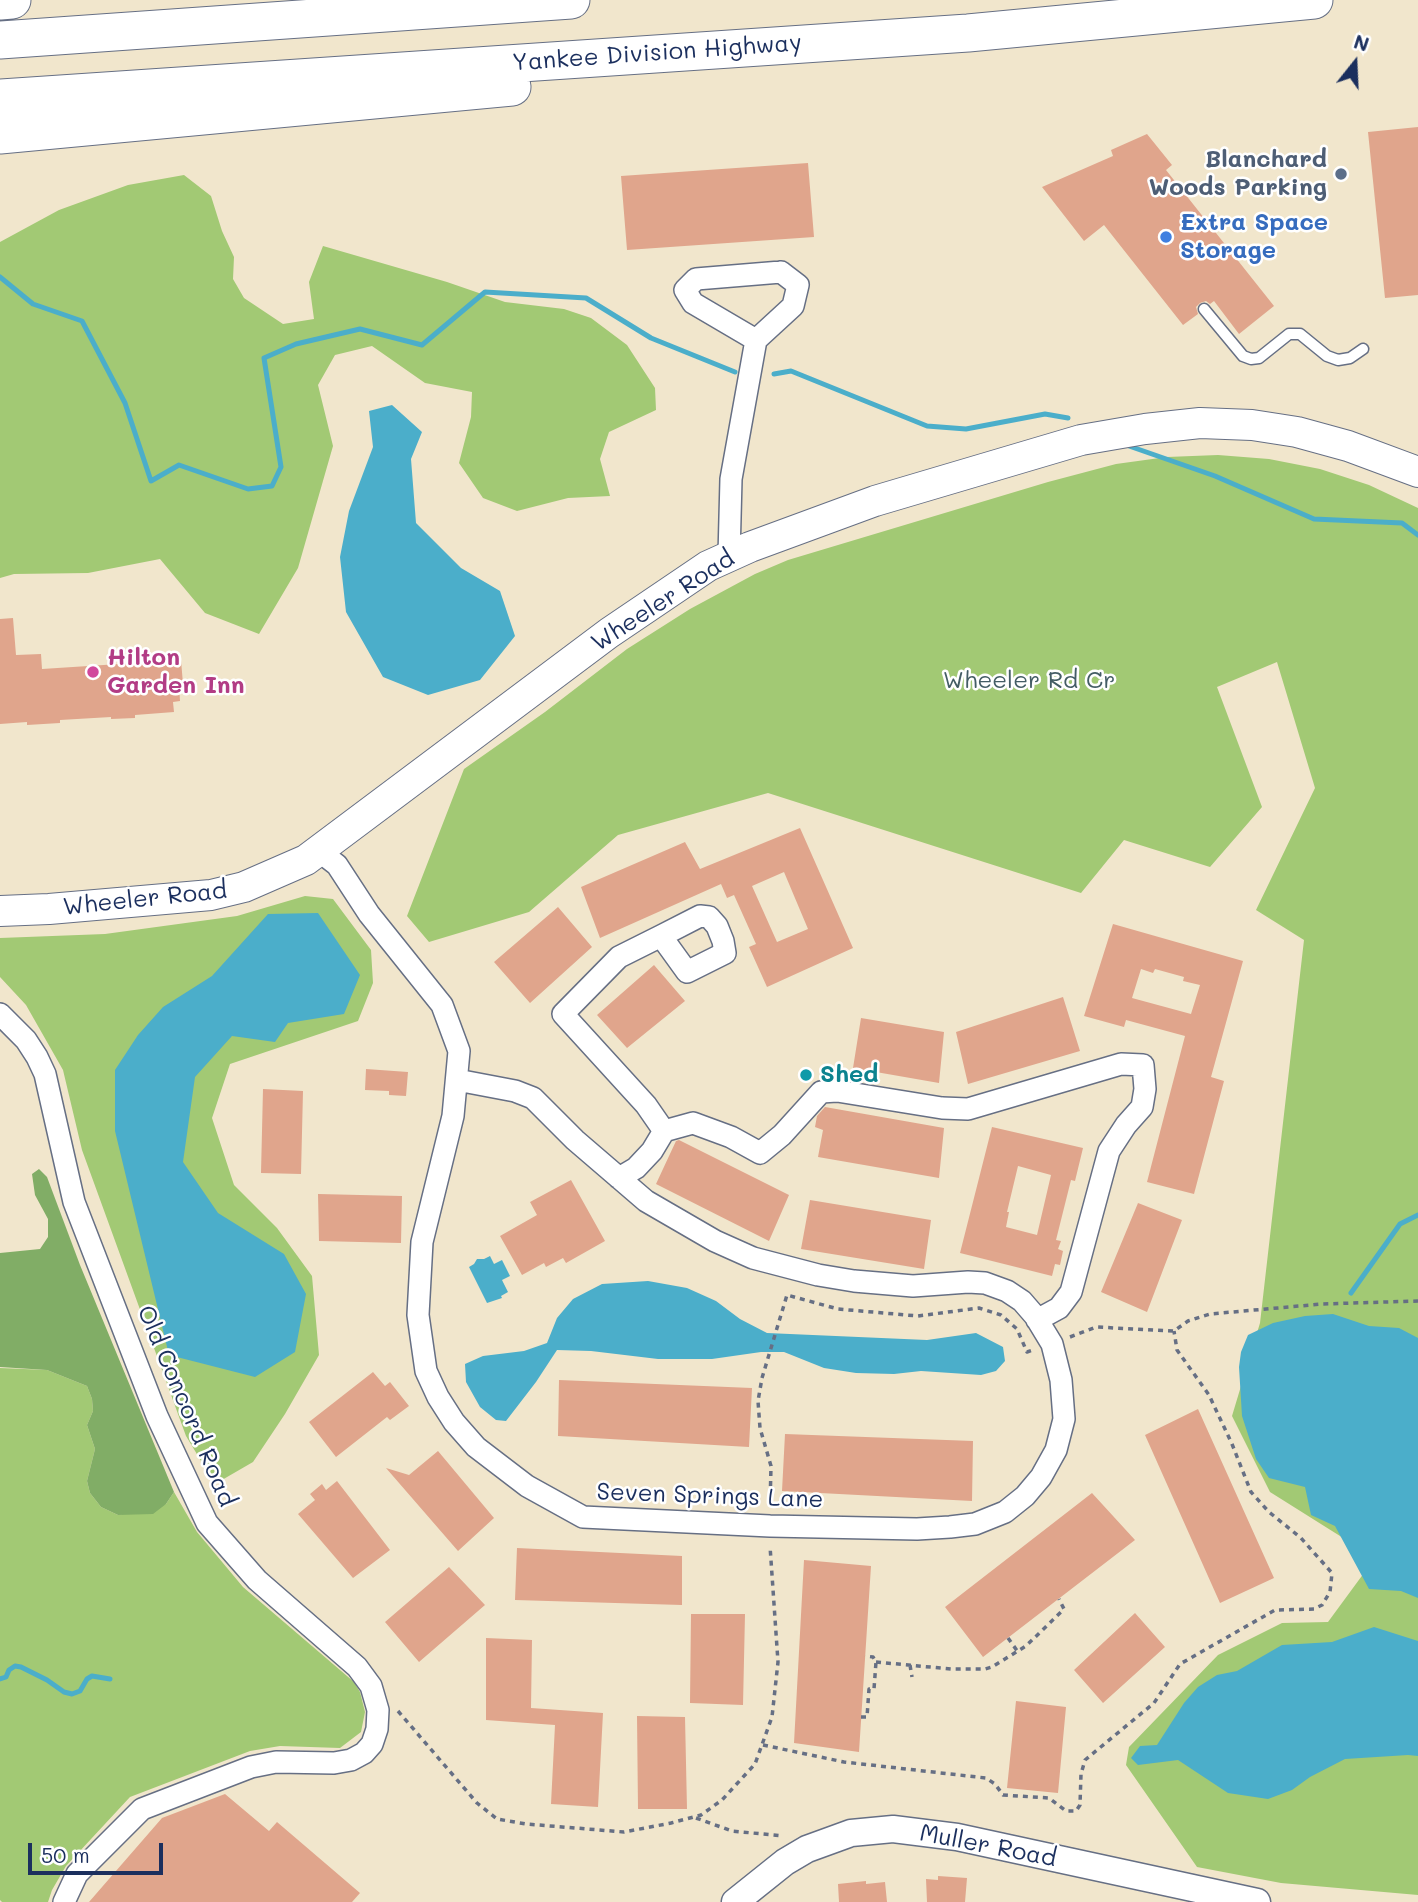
<!DOCTYPE html>
<html>
<head>
<meta charset="utf-8">
<style>
  body { margin:0 }
  #map { position:relative; width:1418px; height:1902px; overflow:hidden; background:#f1e6cc; font-family:Mali,sans-serif }
  canvas { display:block }
  .north { position:absolute; left:1320px; top:28px; width:70px; height:70px; -webkit-text-stroke:5px #fff; paint-order:stroke; rotate:18deg; font-size:19px; font-weight:700; line-height:28px; text-align:center; color:#1b2f5e }
  .north::after { content:''; display:block; margin:auto; width:24px; height:32px; background:#1b2f5e; clip-path:polygon(50% 0,100% 100%,50% 72%,0 100%) }
  .scale { position:absolute; left:28px; top:1843px; width:135px; height:32px; box-sizing:border-box; border:4px solid #1b2f5e; border-top:0; padding-left:9px; font-size:21px; line-height:24px; white-space:nowrap; color:#1b2f5e; -webkit-text-stroke:5px #fff; paint-order:stroke }
</style>
</head>
<body>
<div id="map">
<canvas width="1418" height="1902"></canvas>
<div class="north">N</div>
<div class="scale">50 m</div>
</div>
<script>
const ctx = document.querySelector('canvas').getContext('2d');
ctx.lineJoin = 'round';
function paint(path, color) {
  ctx.fillStyle = color;
  ctx.fill(path, 'evenodd');
}
function shape(rows) {
  const path = new Path2D();
  for (const r of rows) {
    path.moveTo(r[0], r[1]);
    for (let i = 2; i < r.length; i += 2) path.lineTo(r[i], r[i + 1]);
  }
  return path;
}
function trace(path, color, width, dash) {
  ctx.strokeStyle = color;
  ctx.lineWidth = width;
  ctx.lineCap = dash ? 'butt' : 'round';
  ctx.setLineDash(dash || []);
  ctx.stroke(path);
}
function drawText(font, color, halo, rows, align = 'center') {
  ctx.font = font + ' Mali,sans-serif';
  ctx.lineWidth = 5;
  ctx.setLineDash([]);
  ctx.textBaseline = 'middle';
  ctx.strokeStyle = halo;
  ctx.fillStyle = color;
  for (const [text, x, y, turn = 0] of rows) {
    ctx.save();
    ctx.translate(x, y);
    ctx.rotate((+turn || 0) * Math.PI / 180);
    ctx.textAlign = isNaN(turn) ? turn : align;
    if (halo) ctx.strokeText(text, 0, 0);
    ctx.fillText(text, 0, 0);
    ctx.restore();
  }
}
const green = shape([
  [184,175,211,196,222,231,234,257,233,279,244,298,283,324,314,319,309,282,323,246,447,282,505,302,564,309,591,318,627,345,655,388,656,410,609,432,600,459,610,496,568,498,517,511,483,498,459,463,471,417,472,392,425,383,372,346,335,355,318,385,333,446,298,568,259,634,205,613,160,559,88,573,14,574,0,578,0,242,59,210,128,185],
  [1218,455,1269,459,1320,469,1369,485,1418,508,1418,1895,1281,1883,1197,1867,1126,1765,1129,1747,1218,1655,1282,1623,1328,1622,1375,1558,1270,1492,1232,1416,1260,1323,1304,940,1256,910,1315,788,1277,662,1217,687,1262,807,1210,867,1124,840,1081,893,768,793,618,835,529,912,429,942,407,916,464,769,545,712,627,649,690,609,755,574,788,560,1048,482,1116,464,1167,457],
  [305,896,333,899,371,950,373,983,358,1021,230,1064,212,1118,234,1185,277,1228,312,1276,319,1355,285,1414,253,1462,215,1484,186,1436,82,1150,63,1070,26,1005,0,977,0,938,105,934,237,916],
  [0,1368,47,1370,87,1386,92,1399,93,1411,87,1425,95,1449,87,1481,90,1493,101,1507,118,1515,166,1504,174,1492,197,1532,243,1587,354,1682,360,1692,365,1712,361,1732,340,1748,280,1746,250,1751,130,1797,66,1866,52,1890,48,1902,2,1902,0,1900]
]);
const forest = shape([
  [39,1169,47,1177,80,1265,174,1492,166,1504,153,1514,118,1515,101,1507,90,1493,87,1481,95,1449,87,1425,93,1411,92,1399,87,1386,47,1370,0,1367,0,1253,40,1249,48,1237,48,1219,35,1195,32,1174]
]);
const water = shape([
  [392,405,422,432,411,459,416,523,461,568,500,591,515,636,480,680,428,695,383,677,346,612,340,557,349,511,373,447,369,411],
  [318,913,360,975,344,1014,288,1023,275,1042,232,1036,195,1077,183,1162,218,1213,284,1254,306,1294,295,1352,255,1377,169,1355,115,1131,115,1070,138,1035,163,1007,212,976,268,914],
  [490,1256,494,1264,502,1260,510,1276,502,1280,508,1292,501,1296,502,1298,487,1303,469,1267,474,1264,477,1259,484,1259],
  [648,1281,687,1288,716,1301,740,1319,767,1333,927,1340,976,1333,1003,1347,1005,1361,996,1371,981,1375,921,1371,894,1374,856,1373,824,1368,784,1352,761,1352,712,1359,658,1359,591,1351,557,1350,536,1382,506,1421,496,1420,480,1407,466,1382,465,1364,483,1356,524,1351,547,1343,557,1318,573,1299,602,1284],
  [1333,1314,1369,1326,1399,1328,1418,1338,1418,1598,1401,1591,1369,1589,1335,1526,1311,1515,1305,1487,1269,1478,1256,1459,1242,1416,1239,1367,1241,1352,1248,1335,1273,1323,1305,1316],
  [1374,1627,1418,1641,1418,1756,1408,1755,1345,1759,1310,1777,1292,1790,1268,1799,1228,1793,1178,1760,1138,1765,1131,1758,1140,1746,1157,1745,1184,1703,1198,1687,1217,1675,1237,1671,1282,1645,1332,1642]
]);
const stream = shape([
  [0,277,33,304,82,321,125,403,151,481,179,465,248,489,272,486,281,467,264,358,296,344,360,329,422,345,485,292,586,298,651,338,735,372],
  [774,374,791,371,927,426,966,429,1045,414,1068,418],
  [1129,446,1215,476,1314,519,1402,523,1418,535],
  [1351,1293,1400,1224,1418,1215],
  [0,1679,6,1677,9,1670,15,1666,21,1667,47,1680,64,1692,72,1694,80,1691,87,1679,92,1676,110,1679]
]);
const building = shape([
  [1418,127,1418,295,1385,298,1368,132],
  [1147,134,1172,165,1166,170,1274,306,1239,334,1214,301,1210,304,1206,301,1200,303,1196,307,1198,314,1183,325,1104,225,1084,241,1042,187,1113,156,1111,150],
  [808,163,814,237,627,250,621,176],
  [13,618,16,655,41,654,42,669,181,660,183,684,179,684,180,701,173,702,174,712,135,715,135,718,111,719,111,717,60,720,60,723,27,725,27,722,0,724,0,619],
  [800,828,853,948,767,987,749,947,756,944,734,895,727,898,721,884,600,938,581,887,685,842,700,869],
  [784,872,808,929,777,942,752,886],
  [558,907,592,947,530,1003,494,962],
  [1113,924,1243,961,1211,1077,1224,1081,1194,1194,1147,1182,1185,1036,1126,1020,1124,1027,1084,1016],
  [1141,969,1153,973,1155,969,1184,977,1183,981,1200,985,1191,1014,1132,998],
  [654,965,685,1001,627,1048,597,1015],
  [1063,997,1080,1051,968,1084,956,1032],
  [861,1018,944,1032,939,1083,853,1068],
  [366,1069,408,1072,406,1096,389,1095,389,1091,365,1090],
  [263,1089,303,1091,301,1174,261,1173],
  [825,1107,944,1128,939,1178,818,1157,823,1130,815,1127,817,1116],
  [992,1127,1083,1148,1075,1181,1071,1180,1056,1240,1061,1241,1058,1249,1063,1251,1060,1265,1055,1264,1052,1276,960,1253],
  [1018,1166,1051,1175,1037,1235,1006,1227,1009,1212,1007,1212],
  [679,1140,789,1195,769,1241,656,1184,676,1141],
  [571,1180,605,1241,566,1263,563,1258,546,1267,544,1263,522,1275,500,1236,537,1215,530,1202],
  [318,1194,402,1196,401,1243,319,1241],
  [810,1200,931,1220,924,1269,801,1249],
  [1138,1203,1182,1220,1147,1312,1101,1292],
  [373,1372,385,1386,390,1382,409,1406,390,1420,387,1417,336,1457,309,1422],
  [559,1380,752,1388,749,1447,558,1436],
  [1198,1409,1274,1578,1220,1603,1145,1435],
  [785,1434,973,1441,972,1501,782,1491],
  [438,1451,494,1518,458,1551,386,1468,409,1475],
  [337,1481,390,1550,353,1578,298,1514,315,1500,310,1494,322,1484,326,1490],
  [1092,1493,1135,1540,983,1657,945,1607],
  [517,1548,682,1556,682,1605,515,1600],
  [804,1560,871,1566,859,1752,794,1743],
  [449,1567,485,1605,419,1662,385,1622],
  [1135,1613,1165,1647,1103,1703,1074,1670],
  [691,1614,745,1614,743,1705,690,1703],
  [486,1638,532,1640,531,1708,603,1713,598,1807,551,1804,555,1725,486,1720],
  [1016,1701,1066,1707,1058,1793,1007,1788],
  [637,1716,685,1717,687,1809,638,1809],
  [225,1794,269,1831,277,1822,360,1893,352,1902,89,1902,162,1818],
  [938,1876,967,1878,965,1902,927,1902,926,1879,938,1880],
  [866,1881,866,1884,885,1882,887,1902,839,1902,838,1884]
]);
const path = shape([
  [1070,1337,1096,1327,1174,1331,1188,1321,1210,1314,1322,1304,1418,1301],
  [770,1506,771,1466,760,1428,758,1401,762,1378,787,1295,838,1309,918,1316,979,1308,1001,1315,1017,1329,1027,1352,1033,1350],
  [1008,1638,1018,1652],
  [876,1662,951,1669,985,1669,992,1667,1026,1646,1064,1609,1059,1599],
  [910,1665,912,1677],
  [398,1711,477,1803,497,1819,526,1824,624,1832,671,1823,701,1815,722,1800,755,1764,772,1717,778,1662,770,1546],
  [861,1717,867,1717,869,1689,874,1689,876,1662,873,1657,865,1656],
  [763,1745,844,1762,986,1778,995,1784,1003,1795,1049,1798,1066,1811,1076,1811,1080,1805,1081,1774,1085,1760,1154,1703,1180,1664,1275,1610,1314,1609,1322,1605,1330,1592,1332,1573,1301,1538,1269,1512,1251,1492,1232,1444,1209,1395,1177,1350,1174,1331],
  [696,1818,732,1831,783,1836]
]);
const service = shape([
  [1204,309,1243,356,1251,359,1259,358,1289,334,1300,334,1327,356,1338,360,1350,358,1363,349]
]);
const minor = shape([
  [781,272,798,285,793,306,756,340,693,303,685,290,696,279,781,272],
  [729,556,731,479,756,340],
  [319,851,337,865,369,914,442,1005,459,1051,453,1116,422,1242,418,1315,426,1371,438,1397,454,1422,476,1447,527,1486,583,1517,770,1526,917,1529,950,1527,975,1524,1005,1512,1025,1496,1041,1477,1056,1450,1064,1419,1061,1380,1052,1344,1035,1316,1022,1301,1007,1291,985,1283,968,1282,913,1286,854,1281,818,1275,753,1258,715,1241,646,1201,575,1140,533,1098,515,1091,457,1080],
  [0,1014,26,1040,37,1057,45,1074,74,1202,157,1416,207,1523,257,1580,357,1667,371,1686,378,1710,377,1729,372,1744,364,1753,351,1760,334,1763,276,1762,251,1767,142,1809,77,1874,64,1902],
  [664,1131,693,1123,731,1137,760,1153,782,1135,821,1092,837,1091,942,1108,968,1109,1121,1064,1143,1065,1145,1089,1142,1107,1126,1125,1109,1151,1071,1292,1059,1308,1037,1320],
  [619,1178,636,1168,652,1151,664,1131,646,1105,563,1014,619,957,661,936,700,916,709,917,717,926,723,941,725,953,687,972,661,936]
]);
const tertiary = shape([
  [735,1902,785,1862,807,1849,851,1833,893,1829,957,1837,1257,1902]
]);
const secondary = shape([
  [0,911,49,909,211,895,244,887,306,860,609,633,708,566,750,547,875,501,1081,440,1145,429,1200,423,1252,425,1297,432,1348,446,1418,472]
]);
const motorway = shape([
  [0,1,12,0],
  [0,40,571,0],
  [0,98,968,33,1314,0],
  [0,135,512,87]
]);
const markers = [
  [1341,174,7,"#5c6f8a"],
  [1166,237,7,"#3f7fe0"],
  [93,672,7,"#d1479c"],
  [806,1075,7,"#0f9aa8"]
];
const streetNames = [
  ["Yankee Division Highway",657,53,-4],
  ["Wheeler Road",663,601,-33],
  ["Wheeler Road",145,899,-6],
  ["Old Concord Road",186,1406,67],
  ["Seven Springs Lane",710,1496,2],
  ["Muller Road",988,1846,11]
];
const serviceNames = [
  ["Blanchard",1327,160],
  ["Woods Parking",1327,188]
];
const shopNames = [
  ["Extra Space",1180,223],
  ["Storage",1180,251]
];
const hotelNames = [
  ["Hilton",107,658],
  ["Garden Inn",107,686]
];
const parkNames = [
  ["Wheeler Rd Cr",1029,681]
];
const cultureNames = [
  ["Shed",820,1075]
];
paint(green, '#a2c974');
paint(forest, '#81ad66');
paint(water, '#4baeca');
trace(stream, '#4baeca', 5);
paint(building, '#e0a58c');
trace(service, '#666f84', 13);
trace(minor, '#666f84', 24);
trace(tertiary, '#666f84', 29);
trace(secondary, '#666f84', 32);
trace(motorway, '#666f84', 39);
trace(path, '#666f84', 3.5, [5, 5]);
trace(service, '#fff', 10);
trace(minor, '#fff', 21);
trace(tertiary, '#fff', 26);
trace(secondary, '#fff', 30);
trace(motorway, '#fff', 37);
for (const [x, y, r, color] of markers) {
  const dot = new Path2D();
  dot.arc(x, y, r, 0, 2 * Math.PI);
  ctx.fillStyle = color;
  ctx.fill(dot);
  trace(dot, '#fff', 2.5);
}
drawText('24px', '#1b2f5e', '#fff', streetNames);
drawText('bold 24px', '#4e5e75', '#fff', serviceNames, 'right');
drawText('bold 24px', '#366cbe', '#fff', shopNames, 'left');
drawText('bold 24px', '#b23c85', '#fff', hotelNames, 'left');
drawText('24px', '#445d65', '#fff', parkNames);
drawText('bold 24px', '#0d838f', '#fff', cultureNames, 'left');
</script>
</body>
</html>
